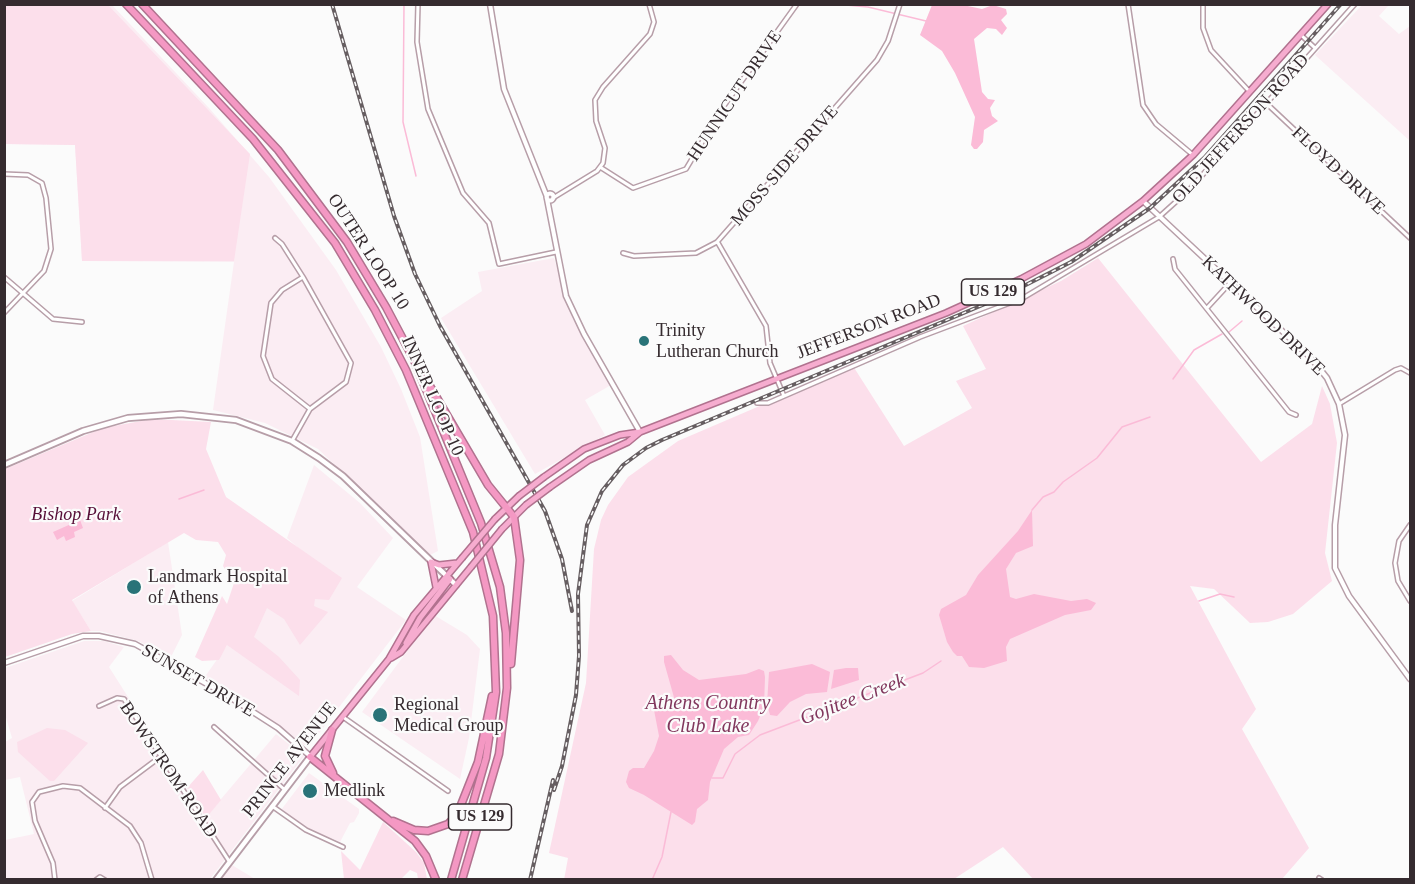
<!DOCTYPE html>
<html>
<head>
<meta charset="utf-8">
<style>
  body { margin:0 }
  #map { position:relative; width:1415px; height:884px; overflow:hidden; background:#fbfbfb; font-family:"Times New Roman",serif }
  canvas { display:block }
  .frame { position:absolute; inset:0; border:6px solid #352b2f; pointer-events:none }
</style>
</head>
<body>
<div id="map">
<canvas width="1415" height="884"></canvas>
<div class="frame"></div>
</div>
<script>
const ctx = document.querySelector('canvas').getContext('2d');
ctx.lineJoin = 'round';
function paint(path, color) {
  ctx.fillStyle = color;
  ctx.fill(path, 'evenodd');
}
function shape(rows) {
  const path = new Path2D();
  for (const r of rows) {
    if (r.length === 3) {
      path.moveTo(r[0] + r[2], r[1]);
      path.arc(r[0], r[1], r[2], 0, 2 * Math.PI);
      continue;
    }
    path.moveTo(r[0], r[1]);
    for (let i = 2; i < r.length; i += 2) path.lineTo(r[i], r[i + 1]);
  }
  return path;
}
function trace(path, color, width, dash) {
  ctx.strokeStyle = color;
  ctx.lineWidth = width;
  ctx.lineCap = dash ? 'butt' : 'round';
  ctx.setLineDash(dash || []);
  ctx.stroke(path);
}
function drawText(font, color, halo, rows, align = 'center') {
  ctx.font = font + ' "Times New Roman",serif';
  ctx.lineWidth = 4.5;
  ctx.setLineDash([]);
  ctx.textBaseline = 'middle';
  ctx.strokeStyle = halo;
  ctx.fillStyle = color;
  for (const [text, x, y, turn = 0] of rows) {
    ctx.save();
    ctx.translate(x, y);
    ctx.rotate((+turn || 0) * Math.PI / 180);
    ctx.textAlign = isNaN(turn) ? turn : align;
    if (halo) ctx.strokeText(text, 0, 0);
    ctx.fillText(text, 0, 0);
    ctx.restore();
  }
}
const built = shape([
  [5,5,112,5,209,108,269,177,336,270,381,347,401,389,420,437,438,551,430,555,318,449,265,423,213,410,234,262,82,261,75,145,5,144],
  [1362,5,1389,5,1379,16,1399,34,1410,26,1410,141,1315,55],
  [554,258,573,319,611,385,585,400,605,435,535,474,441,318,482,291,478,272],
  [314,465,360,503,393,538,357,587,406,620,310,745,304,745,287,731,204,678,230,641,304,553,287,538],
  [168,542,182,635,171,657,138,641,100,631,91,631,72,601],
  [434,615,467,635,480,649,469,738,460,779,362,712],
  [84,641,104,641,124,647,109,667,205,818,276,734,304,756,210,879,5,879,5,840,34,834,20,777,5,780,5,742,12,738,5,714,5,668],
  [309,773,359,809,359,813,354,822,350,823,340,842,302,826,281,810],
  [232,865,255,879,222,879]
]);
const green = shape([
  [5,4,108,5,250,154,234,261,82,261,75,145,5,144],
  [1098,258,1261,462,1312,424,1322,386,1330,404,1337,443,1325,553,1332,581,1293,614,1268,622,1250,623,1214,589,1190,586,1256,709,1242,729,1309,848,1282,879,1033,879,1003,847,954,879,564,880,568,858,549,853,586,683,594,549,601,520,608,505,628,477,678,441,853,366,904,446,972,408,956,381,986,369,963,326,1061,281],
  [152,419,211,422,206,449,226,497,342,578,329,600,315,599,314,606,328,612,300,645,284,619,267,608,254,637,279,657,300,680,299,696,227,645,219,660,202,661,195,657,222,596,227,604,234,583,223,566,226,555,218,542,196,540,184,533,72,600,91,631,72,634,5,657,5,469,103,428],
  [47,728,65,730,88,743,54,781,50,781,18,752,17,742],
  [203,770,221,800,206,818,187,788],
  [383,822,416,852,424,863,427,879,418,879,417,873,410,870,401,879,344,879,341,851,360,870]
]);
const water = shape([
  [932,5,963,5,982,9,993,5,1006,9,1007,14,1001,20,1007,28,1002,35,996,29,987,28,974,39,982,92,988,99,995,100,990,108,992,116,998,121,984,130,983,142,977,149,974,149,971,145,975,117,955,73,942,51,920,35],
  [1032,510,1033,546,1016,553,1006,569,1010,597,1016,599,1034,594,1071,601,1087,599,1096,603,1091,610,1065,615,1010,639,1006,647,1007,661,984,668,969,667,962,656,957,656,953,652,947,642,939,615,941,609,966,595,978,575,1018,531],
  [80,520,83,528,74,532,75,537,66,541,64,536,57,540,53,532],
  [671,655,683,670,699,680,746,674,759,669,764,671,765,677,764,707,758,721,749,735,738,737,724,749,710,782,708,800,697,809,695,822,692,825,644,795,629,788,626,782,629,771,633,768,644,768,654,751,659,736,654,710,656,704,664,700,671,704,675,701,664,662,664,656],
  [812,664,830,672,827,692,806,694,790,702,777,716,770,715,767,704,769,672],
  [846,668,858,668,859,680,831,689,834,670]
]);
const stream = shape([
  [404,4,403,122,416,176],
  [835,4,868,7,926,21],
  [1229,332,1242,321],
  [1173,379,1194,350,1222,334],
  [179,499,204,490],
  [1032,510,1043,497,1054,492,1063,482,1097,458,1122,427,1150,417],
  [1199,601,1220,594,1234,597],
  [712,778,723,778,735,754,760,735,923,673,941,661],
  [652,880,662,857,671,812]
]);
const minor = shape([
  [418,4,417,42,428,109,463,193,489,223,499,264,556,252],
  [1128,4,1143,105,1156,124,1193,155],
  [1203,4,1203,28,1211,50,1249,91],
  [1301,35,1315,48],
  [1266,103,1410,238],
  [600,167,633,188,686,169,723,107,797,4],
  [4,174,28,175,42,183,46,198,51,249,44,271,4,313],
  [553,198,597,171,603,163,605,148,596,121,595,100,603,87,650,34,654,22,649,4],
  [275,238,282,244,303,277,351,363,346,382,310,409,292,441],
  [718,243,766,326,770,363,784,396],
  [623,253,634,256,696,253,717,242,877,60,888,41,900,4],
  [1173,259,1175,269,1289,412,1296,415],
  [4,277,53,319,82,322],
  [303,277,282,290,271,303,263,356,272,379,310,409],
  [1207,308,1230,283],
  [757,403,768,403,920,337,1023,298,1159,217,1189,190,1355,4],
  [1339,404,1395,370,1401,368,1410,373],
  [1410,525,1399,541,1395,563,1398,581,1410,601],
  [99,706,117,698,124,699,229,861],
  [343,717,448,791],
  [214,727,285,790],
  [272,806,306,830,343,847],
  [105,808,120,787,160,757],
  [1319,878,1322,880],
  [55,880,53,863,35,821,32,802,39,792,63,786,80,788,130,826,141,843,152,880],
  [96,880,100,877,105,880]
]);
const tertiary = shape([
  [490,4,504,89,547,197],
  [550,197,3.5],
  [547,199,566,296,584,334,640,432],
  [1143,201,1311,358,1327,378,1339,404,1345,435,1335,525,1335,568,1349,596,1410,679],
  [4,663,83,636,99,636,135,644,225,694,278,728,310,756]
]);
const secondary = shape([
  [4,465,83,431,128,418,181,414,236,420,292,441,319,458,343,476,456,585],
  [216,880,310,757]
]);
const trunk = shape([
  [544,477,584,449,620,435,640,432,946,313,1021,279,1086,244,1143,201,1193,155,1328,4],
  [550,487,589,460,628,442,640,432],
  [495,519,519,496],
  [502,529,526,505],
  [436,587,431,562,439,565,457,563],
  [406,643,420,618,450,579],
  [391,658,401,652,471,567],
  [310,757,389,659,414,615,462,558]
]);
const motorway = shape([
  [126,4,253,139,335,243,375,310,406,370,473,532,493,616,496,692,486,758,451,880],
  [142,4,278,150,347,242,386,307,414,360,481,523,500,587,506,633,507,688,499,754,462,880],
  [430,386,488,485,514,517,520,560,511,664],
  [332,730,325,756,333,773],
  [310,757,415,841,426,856,436,880],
  [393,821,414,830,428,831,448,824,457,815,478,762,492,696]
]);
const rail = shape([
  [332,4,394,216,415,274,440,326,545,511,562,559,572,611],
  [554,790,562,766,576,695,579,656,578,594,587,525,602,491,623,465,646,448,662,440,1004,296,1071,262,1150,208,1204,158,1341,4],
  [530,880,553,780]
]);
const trunkBridge = shape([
  [519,496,544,477],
  [526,505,550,487],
  [462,558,495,519],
  [471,567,502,529]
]);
const markers = [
  [644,341,6,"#297378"],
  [134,587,8,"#297378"],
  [380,715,8,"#297378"],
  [310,791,8,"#297378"]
];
const shields = [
  [993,292,63],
  [480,817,63]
];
const shieldNames = [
  ["US 129",993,292],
  ["US 129",480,817]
];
const streetNames = [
  ["HUNNICUT DRIVE",735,96,-56],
  ["OLD JEFFERSON ROAD",1241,129,-48],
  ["MOSS SIDE DRIVE",785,166,-49],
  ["FLOYD DRIVE",1338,171,43],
  ["OUTER LOOP 10",368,252,57],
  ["KATHWOOD DRIVE",1263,316,44],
  ["JEFFERSON ROAD",869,327,-21],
  ["INNER LOOP 10",432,396,66],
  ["SUNSET DRIVE",198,681,30],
  ["PRINCE AVENUE",290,760,-52],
  ["BOWSTROM ROAD",168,770,56]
];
const poiNames = [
  ["Trinity",656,331],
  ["Lutheran Church",656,352],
  ["Landmark Hospital",148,577],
  ["of Athens",148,598],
  ["Regional",394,705],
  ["Medical Group",394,726],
  ["Medlink",324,791]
];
const parkNames = [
  ["Bishop Park",76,515]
];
const waterNames = [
  ["Gojitee Creek",853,700,-21],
  ["Athens Country",708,704],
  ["Club Lake",708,727]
];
paint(built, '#fbedf3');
paint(green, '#fcdfeb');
paint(water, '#fbbbd7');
trace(stream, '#fbbbd7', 1.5);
trace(minor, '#b79ea8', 6);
trace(tertiary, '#b79ea8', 7);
trace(secondary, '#b79ea8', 8);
trace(trunk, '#b1728f', 8);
trace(motorway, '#b1728f', 9);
trace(minor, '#fff', 3);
trace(tertiary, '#fff', 4);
trace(secondary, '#fff', 4.5);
trace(trunk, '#f6accf', 5);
trace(motorway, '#f498c3', 6);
trace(rail, '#665e61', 4);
trace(rail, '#fbfbfb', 1.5, [4.5]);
trace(trunkBridge, '#b1728f', 8, []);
trace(trunkBridge, '#f6accf', 5);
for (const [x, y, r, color] of markers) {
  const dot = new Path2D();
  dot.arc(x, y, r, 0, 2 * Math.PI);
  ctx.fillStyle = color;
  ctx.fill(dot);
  trace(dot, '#fbfbfb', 2);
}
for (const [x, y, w] of shields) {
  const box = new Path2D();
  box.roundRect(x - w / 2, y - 13, w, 26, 4.5);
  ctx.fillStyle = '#fbfbfb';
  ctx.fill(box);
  trace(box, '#352b2f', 1.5);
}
drawText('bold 16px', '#352b2f', null, shieldNames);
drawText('18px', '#352b2f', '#fbfbfb', streetNames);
drawText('18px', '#352b2f', '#fbfbfb', poiNames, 'left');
drawText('italic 18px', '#570f38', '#fbfbfb', parkNames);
drawText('italic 20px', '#81375d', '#fbfbfb', waterNames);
</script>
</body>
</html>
